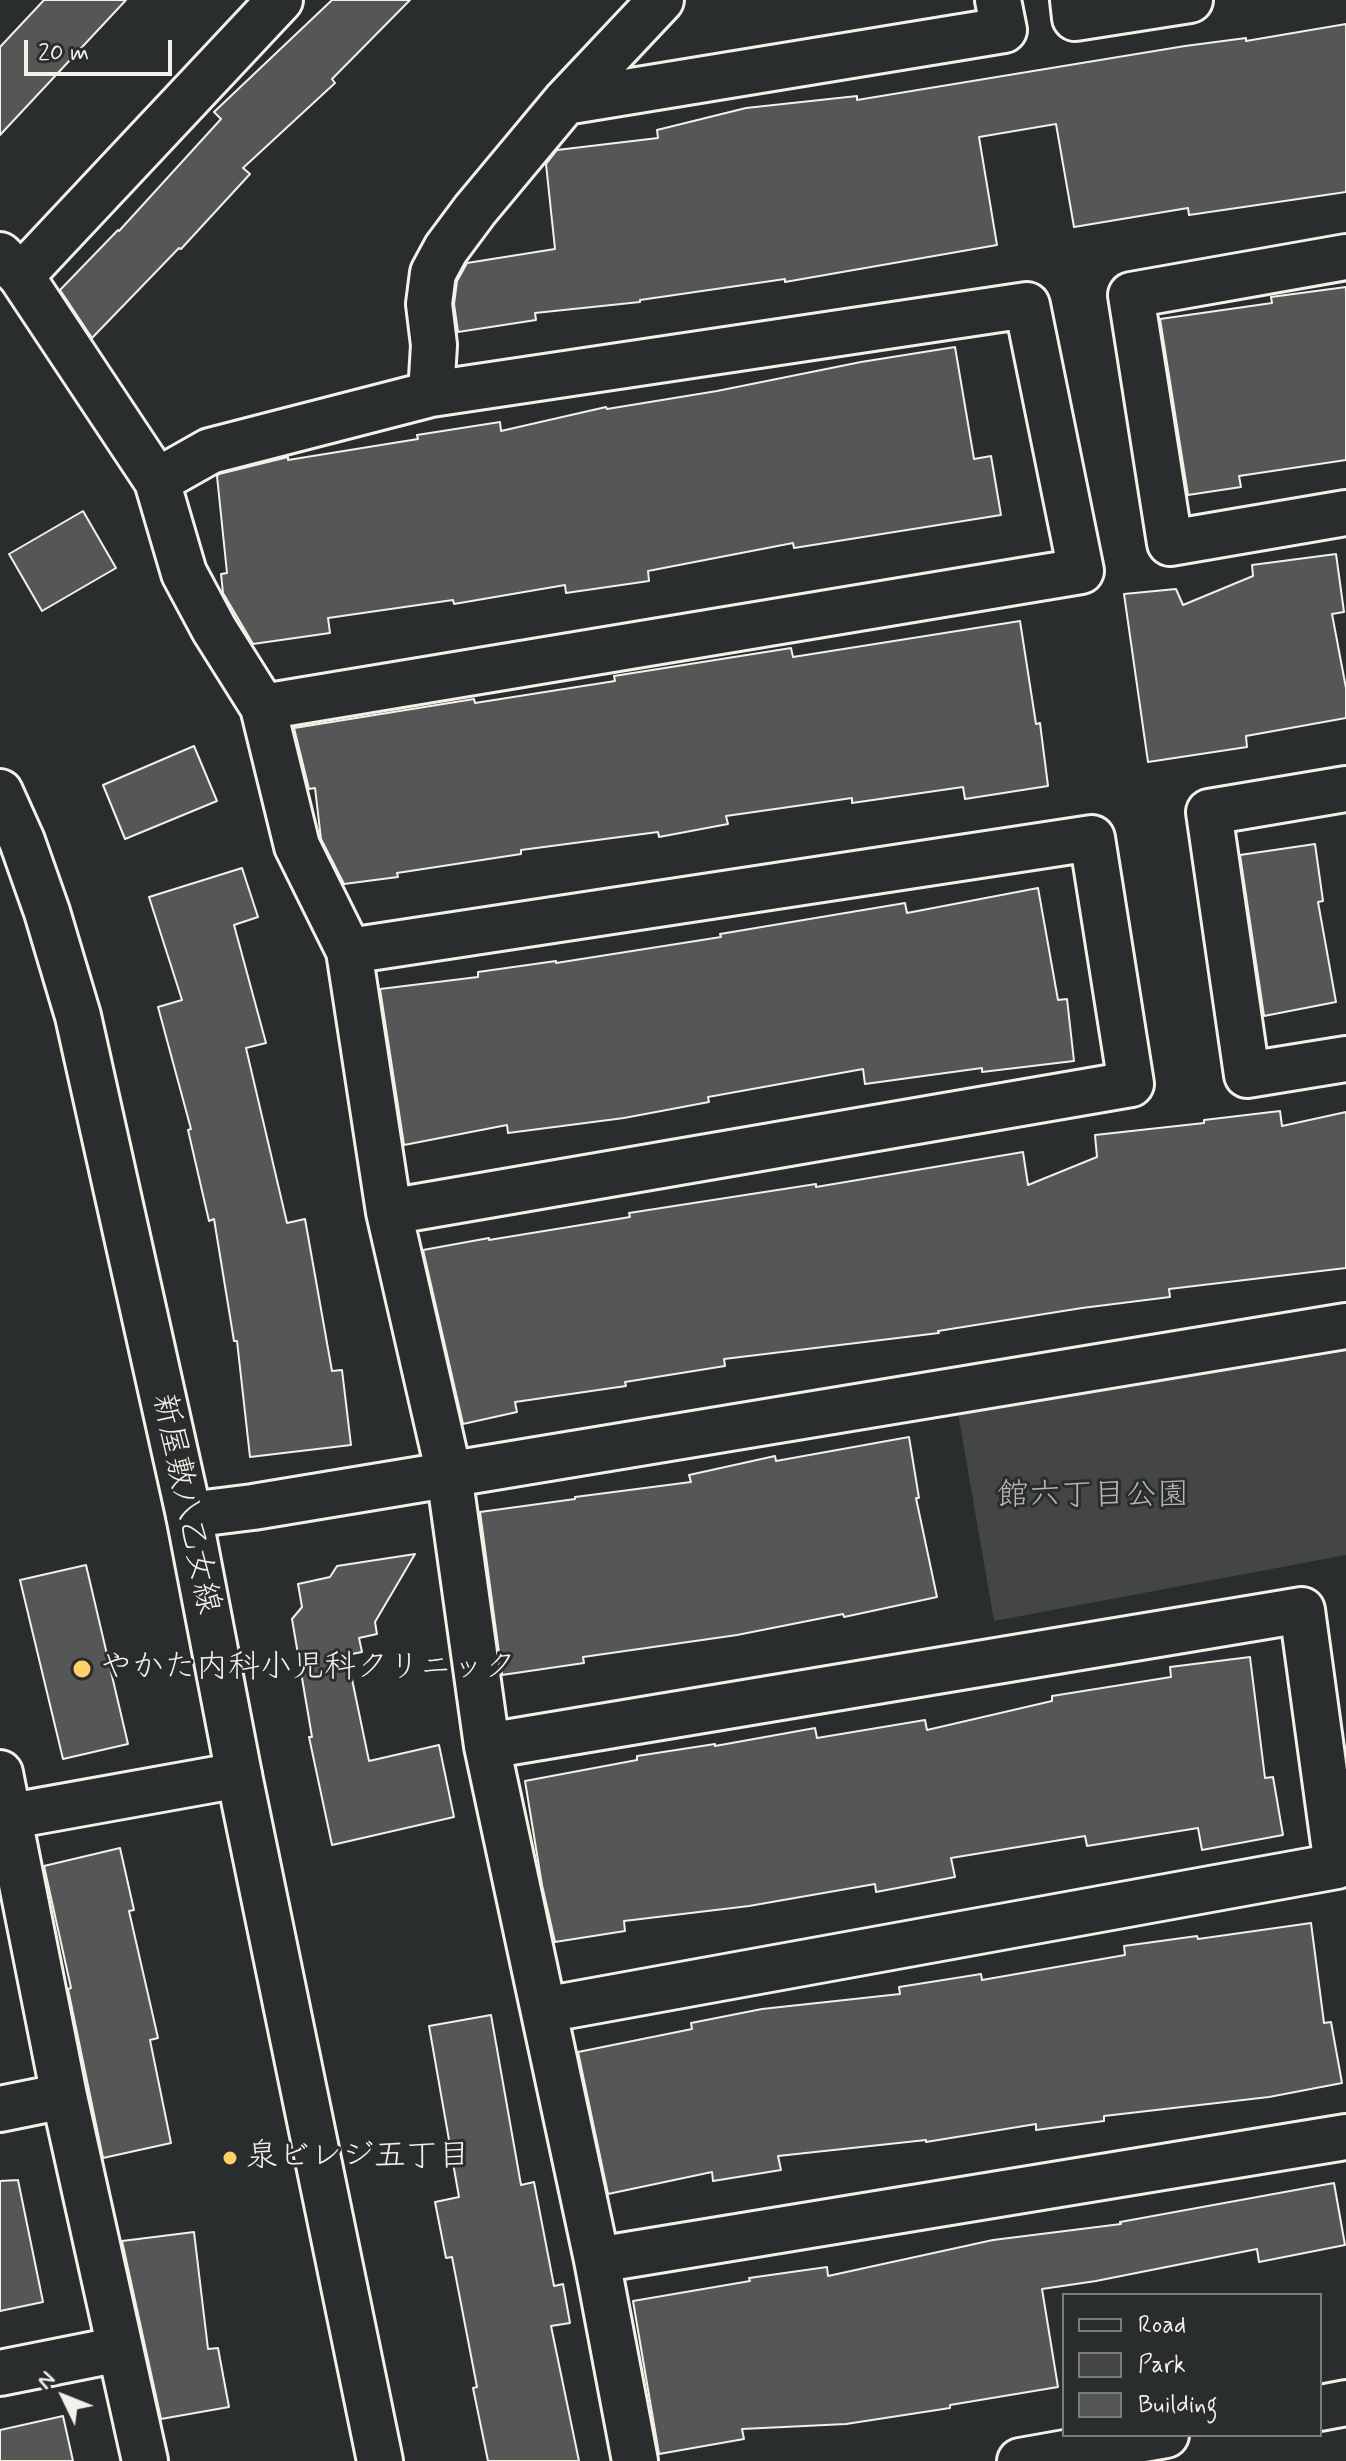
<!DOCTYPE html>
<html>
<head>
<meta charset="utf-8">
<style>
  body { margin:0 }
  #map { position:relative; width:1346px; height:2461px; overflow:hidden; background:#2a2d2e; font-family:Mynerve,sans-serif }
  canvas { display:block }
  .legend { position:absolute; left:1062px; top:2293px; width:260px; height:144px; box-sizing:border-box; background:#2a2d2e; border:2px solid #7b7b78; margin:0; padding:10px 14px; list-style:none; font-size:24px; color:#f4f1e8 }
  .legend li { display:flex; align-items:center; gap:16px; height:40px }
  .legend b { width:40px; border:2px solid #7b7b78 }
  .north { position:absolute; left:24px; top:2357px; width:80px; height:80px; -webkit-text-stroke:6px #2a2d2e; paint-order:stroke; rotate:313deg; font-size:22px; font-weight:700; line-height:32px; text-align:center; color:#f4f1e8 }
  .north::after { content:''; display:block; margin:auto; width:28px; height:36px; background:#f4f1e8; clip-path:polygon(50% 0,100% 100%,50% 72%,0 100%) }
  .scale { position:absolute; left:24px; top:40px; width:148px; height:36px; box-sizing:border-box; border:4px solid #f4f1e8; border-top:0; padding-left:10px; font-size:24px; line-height:28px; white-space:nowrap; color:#f4f1e8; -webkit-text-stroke:6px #2a2d2e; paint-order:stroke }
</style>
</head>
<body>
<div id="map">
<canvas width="1346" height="2461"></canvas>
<ul class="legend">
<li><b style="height:10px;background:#2a2d2e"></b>Road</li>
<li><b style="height:22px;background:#444645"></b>Park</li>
<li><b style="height:22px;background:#555756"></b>Building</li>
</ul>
<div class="north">N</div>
<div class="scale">20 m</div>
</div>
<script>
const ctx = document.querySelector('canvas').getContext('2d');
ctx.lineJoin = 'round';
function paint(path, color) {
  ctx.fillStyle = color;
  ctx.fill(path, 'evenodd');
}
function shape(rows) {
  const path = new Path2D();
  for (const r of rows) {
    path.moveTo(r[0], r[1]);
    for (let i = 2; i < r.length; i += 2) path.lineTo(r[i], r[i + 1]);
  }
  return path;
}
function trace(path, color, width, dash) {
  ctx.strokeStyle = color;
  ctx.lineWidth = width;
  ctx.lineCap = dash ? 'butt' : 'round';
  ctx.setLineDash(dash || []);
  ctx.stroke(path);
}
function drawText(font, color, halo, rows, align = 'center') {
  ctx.font = font + ' Mynerve,"Klee One",sans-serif';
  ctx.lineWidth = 6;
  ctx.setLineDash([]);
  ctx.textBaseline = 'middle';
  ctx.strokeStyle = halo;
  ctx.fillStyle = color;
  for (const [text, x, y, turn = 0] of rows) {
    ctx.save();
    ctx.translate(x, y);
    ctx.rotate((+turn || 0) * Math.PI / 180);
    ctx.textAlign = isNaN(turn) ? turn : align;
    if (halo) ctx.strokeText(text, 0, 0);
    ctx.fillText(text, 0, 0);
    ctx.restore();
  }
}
const green = shape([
  [1346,1352,1346,1555,994,1621,958,1413]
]);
const building = shape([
  [44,0,126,0,0,135,0,47,44,0],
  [332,0,410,0,332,79,335,83,243,168,250,174,181,249,179,248,92,338,60,290,118,230,119,231,221,119,214,112,332,0],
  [1346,24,1346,192,1189,215,1188,208,1074,227,1056,124,979,137,997,245,785,282,785,279,640,300,640,302,535,313,536,320,458,332,454,304,457,281,467,263,555,249,546,164,557,150,658,138,657,130,746,108,857,96,857,100,1185,46,1246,38,1246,41,1346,24],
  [1346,287,1346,460,1239,476,1241,487,1188,495,1160,319,1272,303,1271,297,1346,287],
  [955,347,974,459,991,456,1001,515,794,548,793,543,648,571,649,581,566,593,565,585,454,604,453,600,328,618,330,633,253,644,223,593,221,574,227,573,217,476,219,474,288,457,288,460,418,439,417,435,500,422,501,431,606,407,607,409,717,391,861,362,955,347],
  [83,511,116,568,42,611,9,554,83,511],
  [1336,554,1344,612,1332,614,1346,688,1346,718,1246,736,1247,747,1148,762,1124,594,1176,589,1183,605,1253,576,1252,565,1336,554],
  [1020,621,1036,724,1040,723,1048,786,965,799,963,787,852,803,852,798,726,816,728,824,659,837,658,832,521,850,521,854,397,873,398,877,344,884,321,839,315,788,309,789,294,728,474,699,475,703,615,681,614,676,791,648,793,657,1020,621],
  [194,746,217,801,125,839,103,785,194,746],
  [1315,844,1323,901,1318,902,1336,1002,1264,1016,1240,855,1315,844],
  [242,868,258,917,234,925,266,1043,246,1048,287,1223,305,1219,332,1371,342,1370,351,1445,250,1457,237,1341,234,1341,214,1219,209,1221,188,1130,191,1129,158,1007,182,1000,149,897,242,868],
  [1038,888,1058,1000,1067,999,1074,1061,982,1072,982,1068,865,1084,863,1069,708,1097,709,1102,624,1118,508,1133,507,1125,404,1145,380,989,478,977,478,972,556,961,556,963,721,937,720,934,905,903,907,913,1038,888],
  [1280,1111,1282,1126,1346,1112,1346,1268,1169,1289,1170,1297,1082,1308,938,1331,939,1333,724,1359,725,1366,625,1382,626,1386,515,1402,517,1412,463,1424,423,1250,489,1238,489,1240,630,1217,629,1213,816,1184,816,1187,1023,1152,1028,1185,1097,1157,1095,1135,1204,1123,1204,1120,1280,1111],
  [909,1437,919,1498,916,1498,937,1597,844,1617,843,1614,737,1635,583,1657,584,1663,502,1675,480,1512,575,1499,575,1497,691,1482,689,1475,775,1456,776,1461,909,1437],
  [415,1554,375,1622,377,1634,359,1638,362,1652,347,1655,369,1761,439,1745,454,1817,332,1845,309,1737,312,1737,292,1619,302,1607,298,1584,330,1577,337,1566,415,1554],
  [86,1565,128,1744,63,1759,20,1580,86,1565],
  [1250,1657,1265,1778,1273,1777,1283,1835,1202,1850,1198,1828,1087,1846,1085,1836,951,1858,955,1877,876,1892,875,1884,749,1906,624,1921,625,1931,555,1942,542,1885,525,1781,637,1760,637,1756,715,1744,715,1746,815,1728,817,1738,925,1720,927,1730,1052,1701,1052,1696,1171,1677,1170,1667,1250,1657],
  [120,1848,134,1910,129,1911,158,2038,150,2040,171,2143,103,2158,68,1989,71,1988,44,1866,120,1848],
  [1311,1923,1324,2023,1331,2022,1342,2083,1269,2097,1104,2116,1104,2121,1036,2130,1036,2124,926,2142,926,2140,778,2156,781,2170,713,2181,712,2172,608,2194,578,2052,692,2029,691,2023,762,2009,900,1994,899,1987,981,1974,982,1980,1125,1955,1124,1946,1197,1936,1198,1939,1311,1923],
  [491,2015,521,2185,534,2182,554,2286,563,2284,570,2323,551,2326,579,2461,488,2461,473,2388,477,2387,452,2257,446,2258,435,2202,459,2197,429,2026,491,2015],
  [18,2180,43,2302,0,2311,0,2181,18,2180],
  [1334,2183,1345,2245,1259,2262,1257,2249,1096,2281,1042,2289,1058,2387,950,2405,950,2408,846,2424,742,2429,744,2439,659,2454,633,2301,750,2281,749,2278,827,2267,828,2276,993,2240,1121,2224,1120,2222,1334,2183],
  [194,2232,208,2349,218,2348,229,2407,161,2419,122,2241,194,2232],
  [63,2416,73,2461,0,2461,0,2430,63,2416]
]);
const street = shape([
  [1073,0,1075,18,1190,0],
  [565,102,1004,30,998,0],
  [0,255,21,276,157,481,184,573,214,629,263,707,297,846,349,951,389,1212,449,1474,487,1746,597,2260,635,2461],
  [1346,257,1131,295,1170,543,1346,513],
  [21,276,280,0],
  [431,394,434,345,429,304,433,273,446,249,475,210,565,102,661,0],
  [157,481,210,451,431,394,1027,305,1081,571,263,707],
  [1346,789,1209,812,1247,1075,1346,1059],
  [349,951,1092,838,1131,1084,389,1212],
  [189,1515,253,1507,1346,1326],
  [487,1746,1302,1610,1337,1866,544,2010],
  [0,1773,64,2096,145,2461],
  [0,1818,239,1775],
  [0,2109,64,2096],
  [597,2260,1346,2137],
  [0,2373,120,2349],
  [1320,2408,1346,2403],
  [1020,2461,1166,2435]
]);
const secondary = shape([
  [0,792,22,841,47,912,78,1016,189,1515,239,1775,380,2461]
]);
const markers = [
  [82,1669,10,"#ffd166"],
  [230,2158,8,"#ffd166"]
];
const parkNames = [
  ["館六丁目公園",1093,1497]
];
const streetNames = [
  ["新屋敷八乙女線",184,1504,78]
];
const poiNames = [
  ["やかた内科小児科クリニック",100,1669],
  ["泉ビレジ五丁目",246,2158]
];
paint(green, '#444645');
paint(building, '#555756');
trace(building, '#f4f1e8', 2);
trace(street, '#f4f1e8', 50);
trace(secondary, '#f4f1e8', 50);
trace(street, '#2a2d2e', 44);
trace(secondary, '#2a2d2e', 44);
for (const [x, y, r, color] of markers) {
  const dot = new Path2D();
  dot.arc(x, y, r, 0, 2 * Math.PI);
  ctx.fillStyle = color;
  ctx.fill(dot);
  trace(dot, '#2a2d2e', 3);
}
drawText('32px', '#b6b5af', '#2a2d2e', parkNames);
drawText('32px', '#f4f1e8', '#2a2d2e', streetNames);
drawText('32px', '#f4f1e8', '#2a2d2e', poiNames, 'left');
</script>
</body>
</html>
